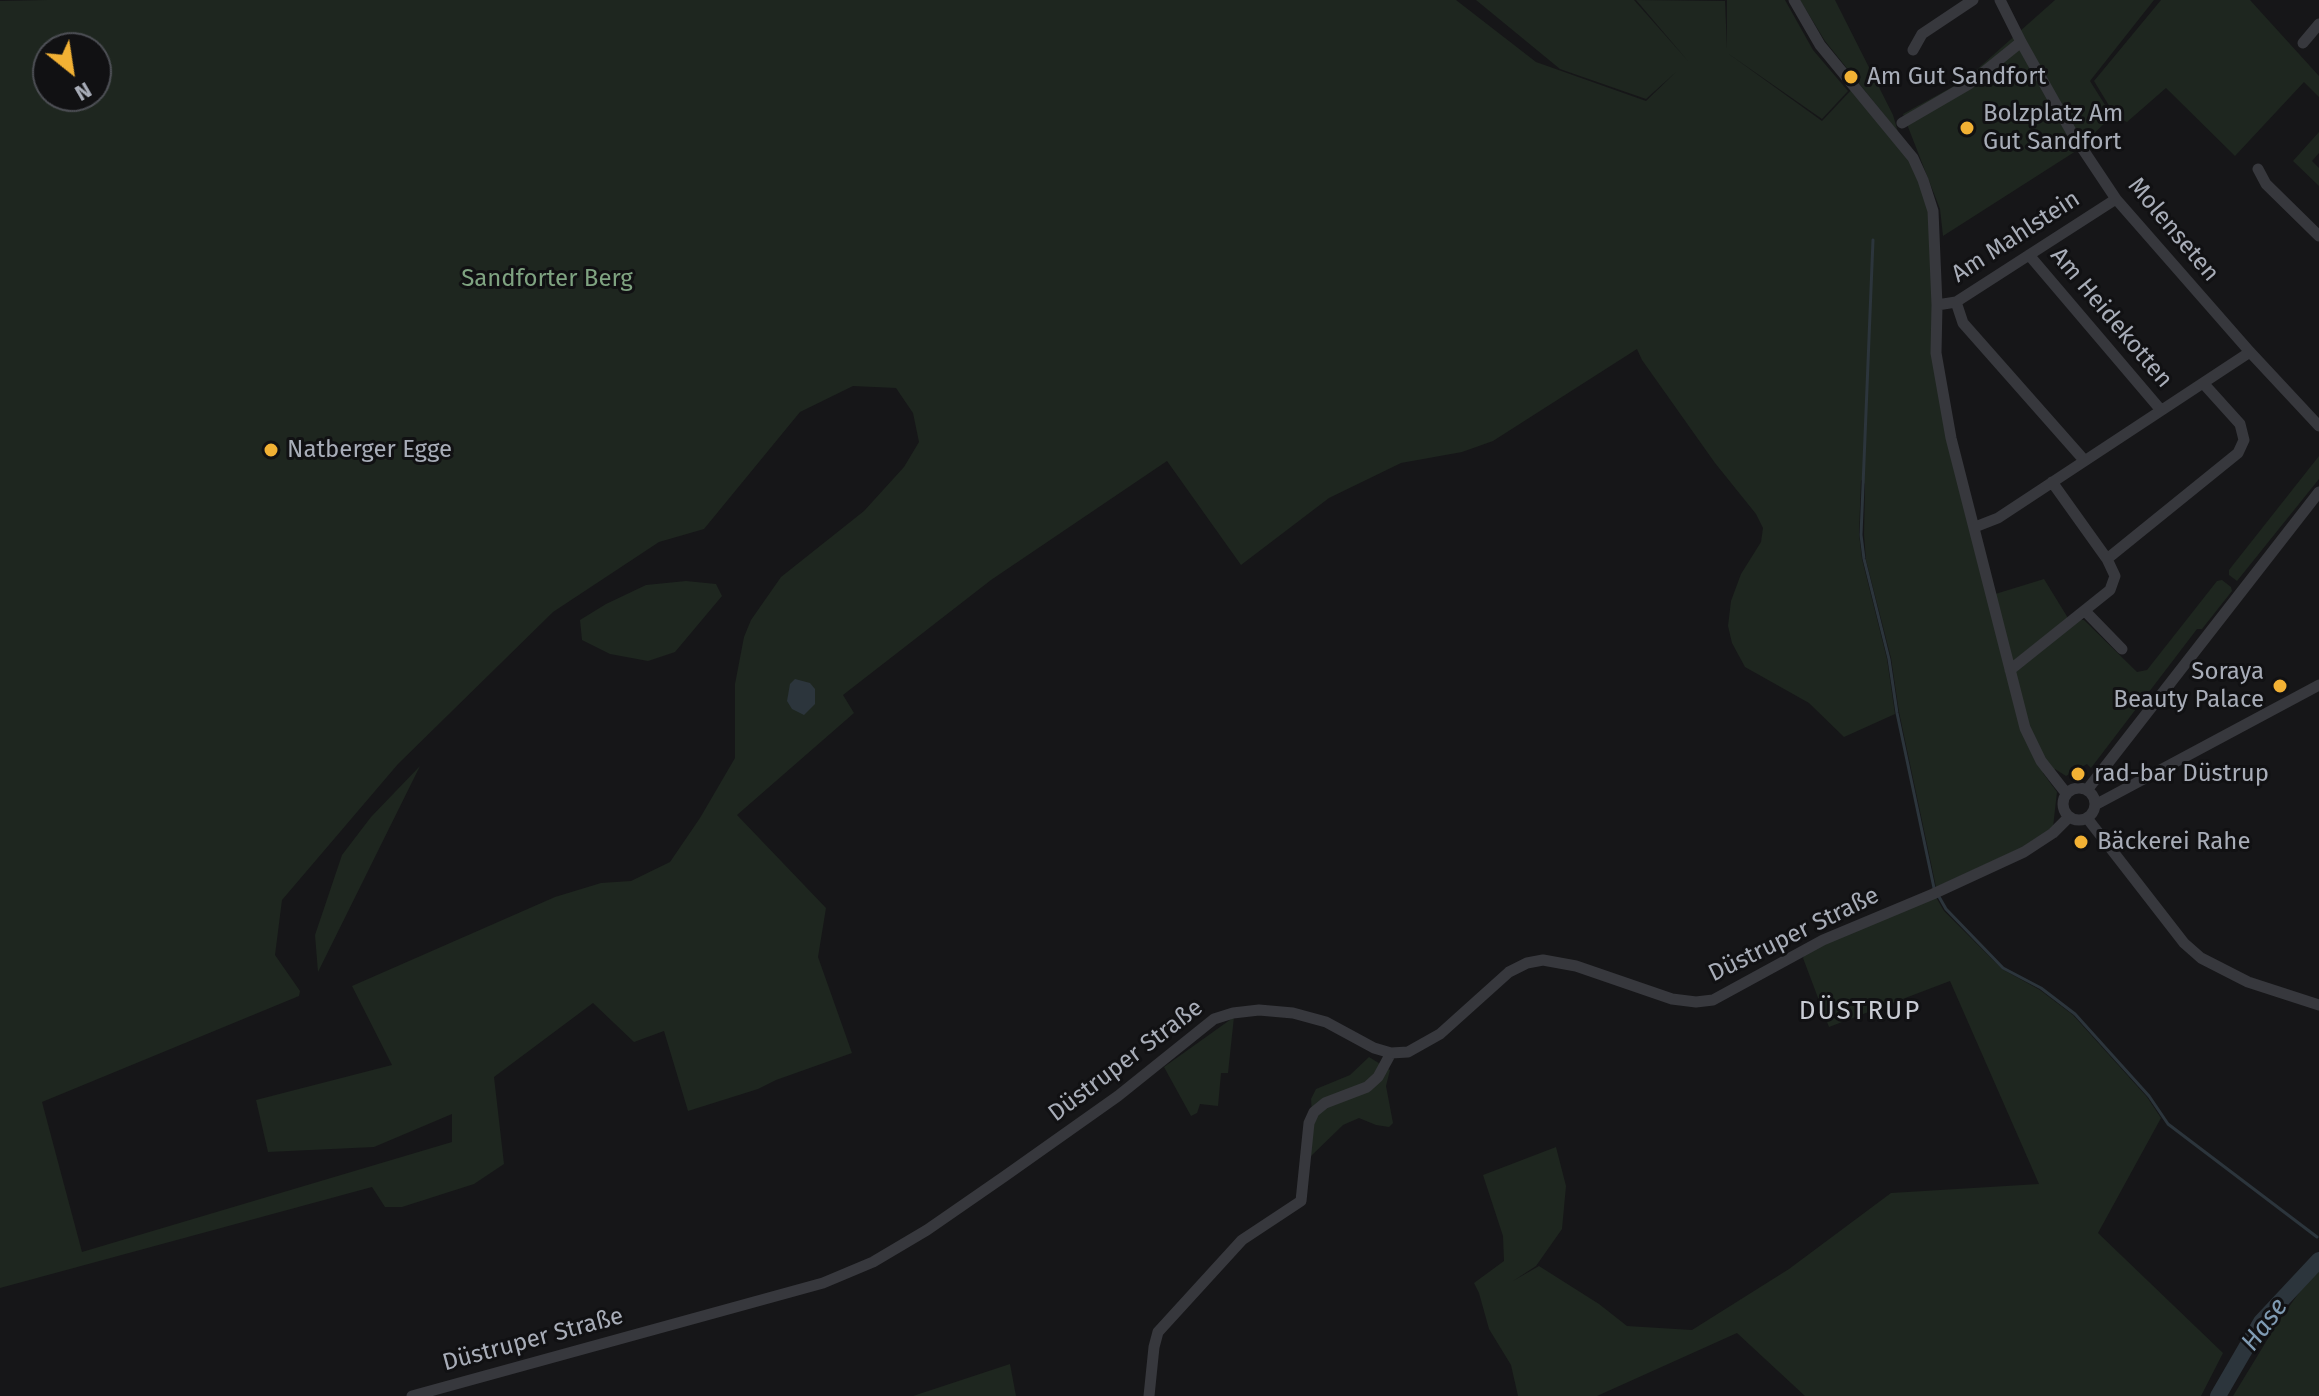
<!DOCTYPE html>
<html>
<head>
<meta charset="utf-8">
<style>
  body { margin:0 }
  #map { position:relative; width:2319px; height:1396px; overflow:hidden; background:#161618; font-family:"Fira Sans",sans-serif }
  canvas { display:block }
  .north { position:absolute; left:32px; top:32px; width:80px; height:80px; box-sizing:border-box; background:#111113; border:2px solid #4d4f55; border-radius:50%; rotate:150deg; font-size:22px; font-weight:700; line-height:32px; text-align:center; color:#a8adb8 }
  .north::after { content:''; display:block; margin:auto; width:28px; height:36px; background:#f2b134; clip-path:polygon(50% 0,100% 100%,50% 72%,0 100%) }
</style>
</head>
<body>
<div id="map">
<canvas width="2319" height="1396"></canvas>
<div class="north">N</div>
</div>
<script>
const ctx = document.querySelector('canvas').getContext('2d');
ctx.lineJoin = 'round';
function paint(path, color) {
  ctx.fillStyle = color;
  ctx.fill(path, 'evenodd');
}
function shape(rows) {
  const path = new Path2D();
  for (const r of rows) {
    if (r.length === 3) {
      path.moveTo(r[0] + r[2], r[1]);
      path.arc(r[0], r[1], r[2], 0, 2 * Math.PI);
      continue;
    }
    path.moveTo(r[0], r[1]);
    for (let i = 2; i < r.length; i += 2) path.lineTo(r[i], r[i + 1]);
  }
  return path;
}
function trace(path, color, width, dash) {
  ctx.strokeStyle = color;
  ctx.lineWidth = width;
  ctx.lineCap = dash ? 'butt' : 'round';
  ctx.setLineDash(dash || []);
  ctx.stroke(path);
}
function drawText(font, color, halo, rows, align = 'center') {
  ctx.font = font + ' "Fira Sans",sans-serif';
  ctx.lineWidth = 6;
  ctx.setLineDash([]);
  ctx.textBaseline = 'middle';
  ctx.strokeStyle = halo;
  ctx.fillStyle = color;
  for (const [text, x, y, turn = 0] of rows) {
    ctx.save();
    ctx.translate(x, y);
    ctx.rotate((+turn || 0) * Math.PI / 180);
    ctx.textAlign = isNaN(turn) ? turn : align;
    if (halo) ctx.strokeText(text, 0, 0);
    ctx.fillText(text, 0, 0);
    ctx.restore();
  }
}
const green = shape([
  [47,0,1456,0,1536,62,1646,101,1676,72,1646,99,1560,69,1476,0,1634,0,1688,61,1636,0,1725,1,1727,49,1727,0,1785,0,1813,50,1848,91,1822,119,1726,52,1822,121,1854,87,1913,158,1933,211,1936,353,1992,595,2044,579,2068,618,2084,620,2137,672,2147,670,2217,581,2222,580,2231,587,2232,591,2202,629,2197,629,2091,768,2087,764,2066,776,2055,769,2043,773,2057,792,2053,827,2021,848,1936,887,1899,712,1891,658,1866,560,1864,535,1865,484,1861,480,1859,534,1862,559,1887,659,1895,714,1844,737,1809,703,1745,667,1732,643,1728,626,1731,601,1741,574,1761,542,1763,528,1756,514,1715,463,1642,360,1637,349,1493,441,1462,452,1401,463,1329,498,1241,565,1167,461,991,580,843,695,854,713,737,815,826,908,818,957,852,1053,776,1080,758,1089,688,1111,664,1031,634,1042,593,1003,494,1077,504,1164,474,1184,402,1207,385,1207,372,1187,0,1288,0,1],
  [48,48,96,48,96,96,48,96],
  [853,386,896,388,913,413,919,442,904,467,864,511,781,577,751,620,744,637,735,684,735,758,700,818,670,862,631,881,601,883,555,897,352,986,392,1065,256,1100,268,1152,374,1147,452,1114,452,1142,82,1252,42,1102,299,996,300,991,275,955,282,900,398,764,553,612,659,542,704,529,800,412],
  [1800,0,1835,0,1893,115,1898,132,1825,41],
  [2055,0,2154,0,2090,81,2112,116,2076,151,1943,236,1940,209,1903,114,1965,80],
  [2161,0,2250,0,2319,76,2319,97,2304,82,2235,156,2166,88,2127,122,2116,117,2094,81],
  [2319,132,2319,153,2312,161,2319,168,2319,186,2293,161],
  [2319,456,2319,479,2237,581,2229,575,2229,570],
  [686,581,716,584,722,596,675,652,648,661,610,654,582,640,580,620,606,604,646,585],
  [420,766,318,972,315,935,342,855,371,817],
  [1936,897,1944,911,2002,969,2040,990,2073,1015,2147,1097,2161,1118,2098,1233,2223,1353,2201,1396,1805,1396,1737,1333,1597,1396,1518,1396,1511,1365,1489,1329,1479,1293,1474,1283,1504,1261,1503,1236,1483,1175,1556,1147,1566,1186,1562,1229,1536,1266,1513,1281,1539,1266,1599,1304,1627,1326,1692,1330,1789,1269,1891,1193,2039,1184,1950,981,1829,1027,1803,958,1805,954,1825,944],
  [1234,1017,1228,1073,1221,1073,1218,1106,1200,1104,1197,1113,1191,1116,1164,1067],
  [1369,1057,1390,1070,1386,1086,1393,1123,1389,1127,1376,1125,1359,1118,1343,1125,1310,1157,1313,1127,1311,1099,1316,1089,1350,1075],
  [2319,1271,2319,1396,2233,1396,2278,1322,2309,1279],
  [1010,1364,1016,1396,913,1396]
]);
const water = shape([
  [795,679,810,683,815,689,815,704,804,715,792,709,787,701,790,684]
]);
const stream = shape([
  [1873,240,1861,535,1864,559,1889,659,1897,713,1934,888],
  [1938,895,1946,909,2003,968,2041,988,2075,1014,2149,1096,2168,1124,2317,1237]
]);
const river = shape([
  [2218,1396,2261,1322,2319,1260]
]);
const minor = shape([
  [1794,0,1820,45,1913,158,1923,180,1933,211,1937,305,1936,353,1951,438,2025,728,2041,761,2066,793],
  [2000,0,2021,42,2072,133,2116,199,2250,352,2319,426],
  [2303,43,2319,24],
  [1913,50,1922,34,1973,0],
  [1902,123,1969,84,2021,42],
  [2258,169,2266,184,2319,236],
  [2029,255,2160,409],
  [1956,302,1963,323,2084,460],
  [1937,305,1956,302,2116,199],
  [1975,527,1998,518,2250,352],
  [2107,559,2238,453,2244,440,2240,424,2203,383],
  [2085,611,2122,649],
  [2010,670,2110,590,2115,576,2107,559,2052,482],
  [2079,804,16],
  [2087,790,2319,492],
  [2095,805,2319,685],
  [2087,818,2184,943,2201,958,2248,982,2319,1005],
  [412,1396,823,1283,873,1262,927,1230,1005,1176,1118,1096,1214,1019,1233,1013,1259,1010,1293,1013,1326,1022,1374,1048,1391,1053,1408,1052,1440,1034,1509,972,1527,963,1543,960,1576,966,1672,999,1696,1002,1713,1000,1823,940,1933,894,2024,852,2053,833,2069,817],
  [1149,1396,1154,1347,1158,1332,1242,1240,1301,1201,1309,1123,1314,1112,1325,1103,1367,1087,1378,1077,1391,1053]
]);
const markers = [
  [1851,77,8,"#f2b134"],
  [1967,128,8,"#f2b134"],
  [271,450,8,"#f2b134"],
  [2280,686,8,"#f2b134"],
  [2078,774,8,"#f2b134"],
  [2081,842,8,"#f2b134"]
];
const poiNames = [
  ["Am Gut Sandfort",1867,77],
  ["Bolzplatz Am",1983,114],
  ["Gut Sandfort",1983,142],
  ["Natberger Egge",287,450],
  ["Soraya",2264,672,"right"],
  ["Beauty Palace",2264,700,"right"],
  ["rad-bar Düstrup",2094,774],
  ["Bäckerei Rahe",2097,842]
];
const streetNames = [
  ["Molenseten",2173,230,50],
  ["Am Mahlstein",2016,237,-33],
  ["Am Heidekotten",2111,318,50],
  ["Düstruper Straße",1794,935,-26],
  ["Düstruper Straße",1126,1061,-37],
  ["Düstruper Straße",533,1340,-15]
];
const parkNames = [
  ["Sandforter Berg",547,279]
];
const neighbourhoodNames = [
  ["DÜSTRUP",1860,1012]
];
const waterNames = [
  ["Hase",2265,1325,-53]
];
paint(green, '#1e261f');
paint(water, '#2c353c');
trace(stream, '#2c353c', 3);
trace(river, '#2c353c', 16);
trace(minor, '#37383d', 11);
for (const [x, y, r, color] of markers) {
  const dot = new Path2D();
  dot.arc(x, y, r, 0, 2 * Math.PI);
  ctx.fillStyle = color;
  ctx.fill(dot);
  trace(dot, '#111113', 3);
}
drawText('24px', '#a8adb8', '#111113', poiNames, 'left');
drawText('24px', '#a8adb8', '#111113', streetNames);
drawText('24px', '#7fa381', '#111113', parkNames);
ctx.letterSpacing = '2px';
drawText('26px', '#c9ccd4', '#111113', neighbourhoodNames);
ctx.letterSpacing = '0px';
drawText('italic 26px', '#7f9bb3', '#111113', waterNames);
</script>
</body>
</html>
